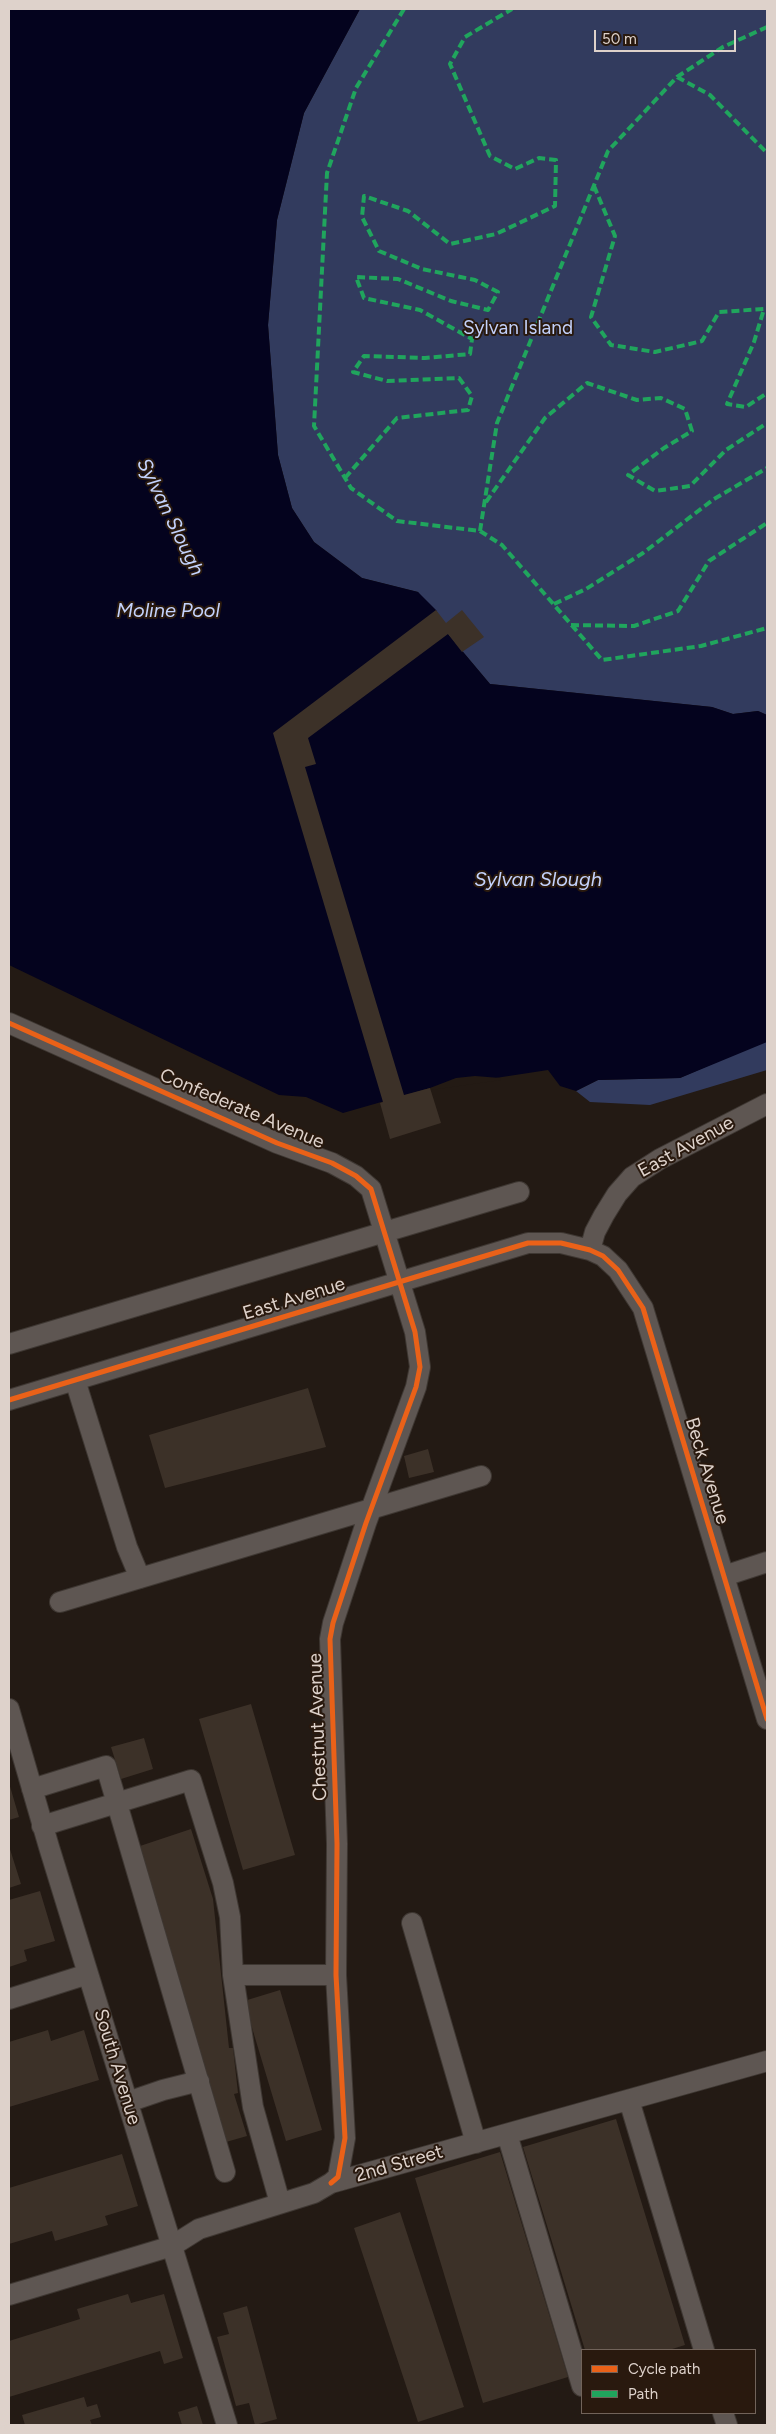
<!DOCTYPE html>
<html>
<head>
<meta charset="utf-8">
<style>
  body { margin:0 }
  #map { position:relative; width:776px; height:2434px; overflow:hidden; background:#231a14; font-family:Figtree,sans-serif }
  canvas { display:block }
  .frame { position:absolute; inset:0; border:10px solid #ded2cb; pointer-events:none }
  .legend { position:absolute; left:581px; top:2349px; width:175px; height:65px; box-sizing:border-box; background:#29190e; border:1px solid #71635a; margin:0; padding:6px 9px; list-style:none; font-size:15px; color:#ded2cb }
  .legend li { display:flex; align-items:center; gap:10px; height:25px }
  .legend b { width:25px; border:1px solid #71635a }
  .scale { position:absolute; left:594px; top:30px; width:142px; height:22px; box-sizing:border-box; border:2px solid #ded2cb; border-top:0; padding-left:6px; font-size:15px; line-height:18px; white-space:nowrap; color:#ded2cb; -webkit-text-stroke:4px #29190e; paint-order:stroke }
</style>
</head>
<body>
<div id="map">
<canvas width="776" height="2434"></canvas>
<div class="frame"></div>
<ul class="legend">
<li><b style="height:6px;background:#ea6118"></b>Cycle path</li>
<li><b style="height:6px;background:#20a55d"></b>Path</li>
</ul>
<div class="scale">50 m</div>
</div>
<script>
const ctx = document.querySelector('canvas').getContext('2d');
ctx.lineJoin = 'round';
function paint(path, color) {
  ctx.fillStyle = color;
  ctx.fill(path, 'evenodd');
}
function shape(rows) {
  const path = new Path2D();
  for (const r of rows) {
    path.moveTo(r[0], r[1]);
    for (let i = 2; i < r.length; i += 2) path.lineTo(r[i], r[i + 1]);
  }
  return path;
}
function trace(path, color, width, dash) {
  ctx.strokeStyle = color;
  ctx.lineWidth = width;
  ctx.lineCap = dash ? 'butt' : 'round';
  ctx.setLineDash(dash || []);
  ctx.stroke(path);
}
function drawText(font, color, halo, rows, align = 'center') {
  ctx.font = font + ' Figtree,sans-serif';
  ctx.lineWidth = 4;
  ctx.setLineDash([]);
  ctx.textBaseline = 'middle';
  ctx.strokeStyle = halo;
  ctx.fillStyle = color;
  for (const [text, x, y, turn = 0] of rows) {
    ctx.save();
    ctx.translate(x, y);
    ctx.rotate((+turn || 0) * Math.PI / 180);
    ctx.textAlign = isNaN(turn) ? turn : align;
    if (halo) ctx.strokeText(text, 0, 0);
    ctx.fillText(text, 0, 0);
    ctx.restore();
  }
}
const forest = shape([
  [360,9,767,9,767,715,758,711,733,714,712,707,490,684,448,634,418,592,362,578,314,542,292,508,278,455,268,325,277,220,304,113],
  [767,1040,767,1070,650,1105,590,1102,576,1091,598,1080,680,1078]
]);
const water = shape([
  [9,9,360,9,304,113,277,220,268,325,278,455,292,508,314,542,362,578,418,592,436,610,448,634,490,684,712,707,733,714,758,711,767,715,767,1042,680,1078,598,1080,576,1091,560,1086,548,1070,430,1088,343,1113,306,1097,279,1095,9,965]
]);
const pier = shape([
  [475,1076,500,1078,501,1080,431,1090,430,1088,456,1078]
]);
const building = shape([
  [436,610,446,623,462,610,484,637,462,652,448,634,308,738,316,764,305,767,404,1095,430,1088,441,1123,390,1139,380,1103,383,1102,273,733],
  [308,1388,326,1447,165,1488,149,1435],
  [428,1449,434,1472,409,1478,404,1456],
  [251,1704,295,1855,243,1870,199,1719],
  [144,1738,153,1769,121,1779,111,1747],
  [9,1783,19,1817,9,1820],
  [191,1829,213,1899,229,2048,233,2048,238,2093,234,2094,247,2136,226,2142,137,1847],
  [9,1846,21,1884,9,1888],
  [40,1891,55,1941,24,1950,27,1961,9,1967,9,1900],
  [280,1990,322,2130,286,2141,244,2001],
  [48,2030,51,2041,84,2030,99,2080,9,2107,9,2042],
  [616,2119,685,2345,669,2350,585,2350,523,2147],
  [500,2152,568,2377,483,2403,415,2178],
  [122,2154,138,2206,105,2216,108,2225,55,2241,52,2231,9,2244,9,2188],
  [400,2212,464,2407,418,2422,354,2228],
  [128,2294,131,2303,164,2294,183,2358,164,2364,160,2351,9,2397,9,2341,80,2319,77,2309],
  [247,2306,277,2419,255,2425,249,2403,236,2406,217,2337,229,2334,223,2313],
  [84,2397,87,2407,97,2404,101,2417,90,2420,92,2425,25,2425,22,2415],
  [197,2406,203,2425,182,2425,178,2412]
]);
const minor = shape([
  [9,1023,277,1143,332,1163,356,1176,371,1189,415,1332,420,1367,416,1387,366,1523,333,1623,330,1639,337,1844,336,1975,345,2138,338,2177,331,2183],
  [590,1250,595,1232,604,1215,617,1194,632,1177,660,1159,767,1104],
  [9,1344,519,1192],
  [75,1380,127,1547,140,1578],
  [9,1400,528,1243,561,1243,590,1250,603,1256,618,1270,643,1308,767,1719],
  [724,1576,767,1562],
  [60,1602,481,1476],
  [9,1709,49,1847,227,2425],
  [32,1789,106,1766,225,2172],
  [42,1826,191,1780,223,1883,230,1917,233,1975,253,2107,280,2203],
  [412,1923,476,2143],
  [233,1975,336,1975],
  [9,1999,88,1974],
  [629,2100,704,2350],
  [128,2102,163,2090,199,2081],
  [507,2134,582,2386],
  [9,2295,172,2246,199,2229,314,2193,331,2183,767,2061],
  [723,2413,727,2425]
]);
const quiet = shape([
  [404,9,356,88,327,173,314,426,351,488,397,521,480,531,502,545,602,660,701,646,767,628],
  [677,77,710,95,767,153],
  [594,186,615,236,591,317,611,345,655,352,702,341,719,312,764,309,754,342,727,404,746,407,767,393],
  [345,478,397,418,468,410,472,396,459,378,387,381,353,372,364,356,425,358,470,354,472,339,420,310,364,298,356,277,398,279,451,301,488,310,498,292,475,280,422,269,379,251,362,217,364,196,408,211,450,244,496,234,555,206,556,160,539,158,515,169,490,156,450,64,465,37,512,9],
  [486,502,545,418,587,383,637,400,661,398,685,409,692,431,664,448,628,475,655,491,690,486,726,450,767,423],
  [480,531,497,423,608,151,677,77,723,47,767,27],
  [554,604,586,589,643,553,714,499,767,468],
  [571,625,634,626,678,611,709,561,767,523]
]);
const cycleway = shape([
  [9,1023,277,1143,332,1163,356,1176,371,1189,415,1332,420,1367,416,1387,366,1523,333,1623,330,1639,337,1844,336,1975,345,2138,338,2177,331,2183],
  [9,1400,528,1243,561,1243,590,1250,603,1256,618,1270,643,1308,767,1719]
]);
const parkNames = [
  ["Sylvan Island",518,328]
];
const streetNames = [
  ["Confederate Avenue",242,1109,23],
  ["East Avenue",686,1147,-29],
  ["East Avenue",294,1299,-17],
  ["Beck Avenue",707,1471,73],
  ["Chestnut Avenue",318,1727,-92],
  ["South Avenue",117,2067,73],
  ["2nd Street",399,2164,-16]
];
const waterNames = [
  ["Sylvan Slough",170,517,64],
  ["Moline Pool",168,611],
  ["Sylvan Slough",538,880]
];
paint(forest, '#323b5e');
paint(water, '#04031e');
paint(pier, '#231a14');
paint(building, '#3c3128');
trace(minor, '#3e3732', 22);
trace(minor, '#5e5652', 20);
trace(quiet, '#20a55d', 4, [8, 4]);
trace(cycleway, '#ea6118', 5);
drawText('19px', '#c3d1fb', '#29190e', parkNames);
drawText('19px', '#ded2cb', '#29190e', streetNames);
drawText('italic 20px', '#c4d3fd', '#29190e', waterNames);
</script>
</body>
</html>
